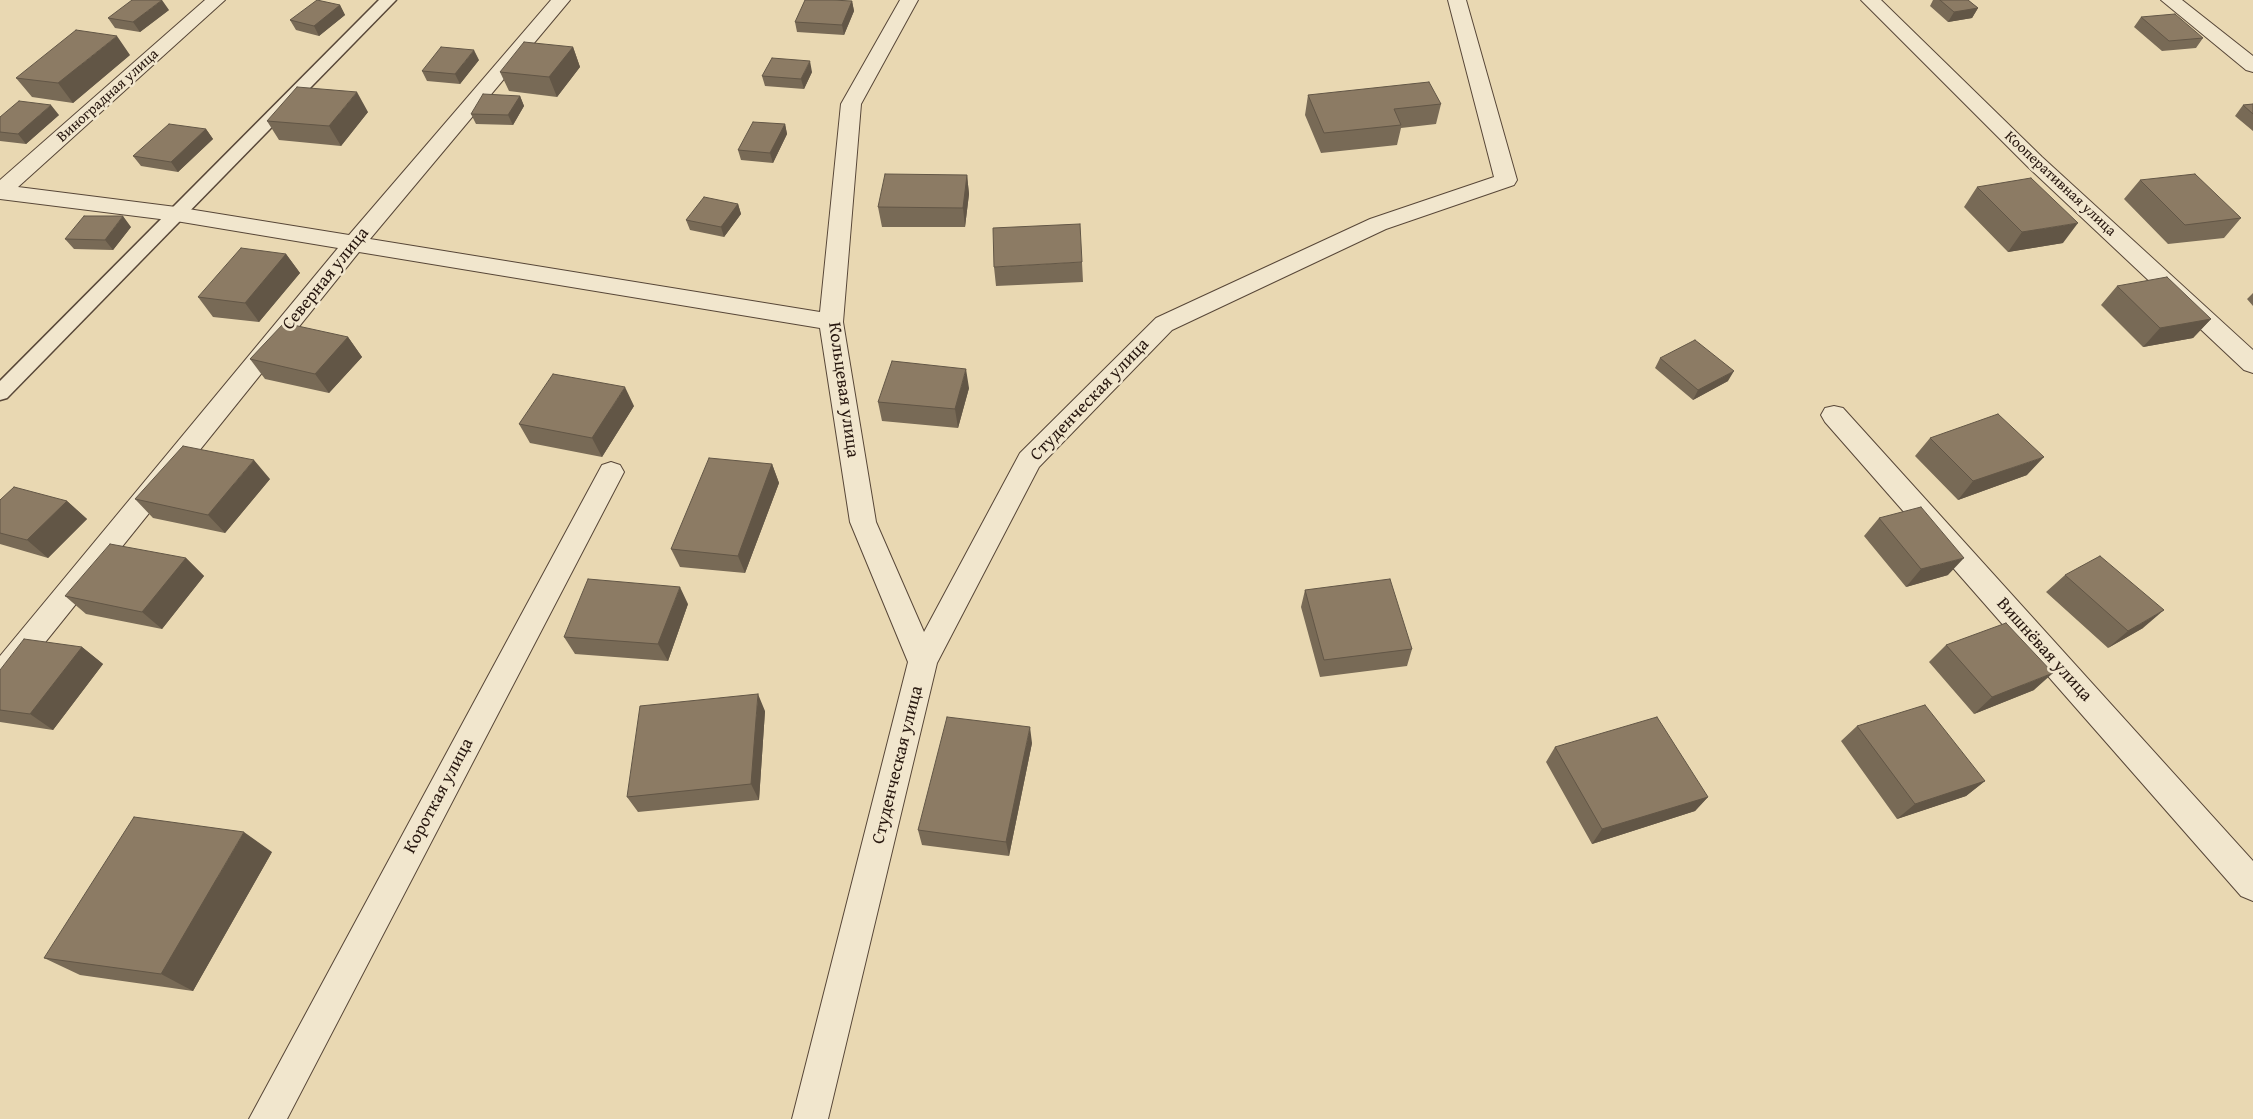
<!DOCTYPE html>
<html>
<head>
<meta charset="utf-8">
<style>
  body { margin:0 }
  canvas { display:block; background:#e9d8b2 }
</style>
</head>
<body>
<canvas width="2253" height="1119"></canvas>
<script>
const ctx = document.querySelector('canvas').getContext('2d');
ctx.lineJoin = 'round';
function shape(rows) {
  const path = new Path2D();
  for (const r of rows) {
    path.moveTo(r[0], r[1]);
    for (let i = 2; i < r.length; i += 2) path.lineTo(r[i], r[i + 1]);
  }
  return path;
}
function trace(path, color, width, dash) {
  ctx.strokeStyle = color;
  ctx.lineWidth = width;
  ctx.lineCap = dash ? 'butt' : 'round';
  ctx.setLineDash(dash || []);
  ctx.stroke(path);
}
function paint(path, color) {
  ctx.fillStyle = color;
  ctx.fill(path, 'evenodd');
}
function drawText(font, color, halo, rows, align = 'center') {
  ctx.font = font + ' "Gentium Book Plus",serif';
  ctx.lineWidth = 5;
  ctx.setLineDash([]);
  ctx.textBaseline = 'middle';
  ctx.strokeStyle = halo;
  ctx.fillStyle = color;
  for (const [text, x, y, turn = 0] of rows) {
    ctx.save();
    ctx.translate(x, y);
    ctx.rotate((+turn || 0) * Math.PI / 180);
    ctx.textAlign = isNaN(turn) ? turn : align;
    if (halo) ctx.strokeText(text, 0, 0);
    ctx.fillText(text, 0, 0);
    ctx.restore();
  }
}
const service = shape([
  [379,0,396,0,7,398,0,400,0,381,379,0]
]);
const minor = shape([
  [205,0,225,0,18,187,176,207,349,235,551,0,570,0,370,239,820,312,841,104,900,0,918,0,861,104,843,322,876,522,924,632,1020,453,1156,318,1370,219,1494,177,1448,0,1466,0,1517,180,1514,185,1386,229,1172,330,1039,467,937,663,828,1119,792,1119,908,662,850,522,820,328,359,252,10,686,0,690,0,656,338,248,176,221,0,199,0,180,205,0],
  [1861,0,1881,0,2042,157,2253,350,2253,373,2244,370,2028,167,1861,0],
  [2161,0,2182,0,2253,56,2253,72,2246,70,2161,0],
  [1834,406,1843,408,2253,861,2253,901,2241,896,1825,422,1821,415,1825,408,1834,406],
  [611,462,620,465,624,472,287,1119,249,1119,602,465,611,462]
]);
const wall = shape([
  [1933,0,1968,0,1978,8,1972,18,1948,22,1930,6],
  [852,1,854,11,844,35,797,32,795,22],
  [340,5,345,15,319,36,296,30,290,20],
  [169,10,140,32,115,28,108,18],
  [2141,17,2203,38,2196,48,2162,51,2134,27],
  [573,47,580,67,557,97,509,91,500,72],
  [130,55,73,103,32,97,16,78],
  [479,60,460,84,427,81,422,71],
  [812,72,804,89,765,86,762,76],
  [1308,95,1441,104,1436,124,1401,128,1397,145,1321,153,1305,115],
  [520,96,524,106,513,125,476,124,471,114],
  [2253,104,2253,131,2235,116,2243,105],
  [368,112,341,146,279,140,267,121],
  [59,115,26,144,0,141,0,117],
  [785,124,787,134,773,163,741,160,738,150],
  [206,129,213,139,178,172,141,166,133,156],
  [967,175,969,194,965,227,882,227,878,207],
  [2140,180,2241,218,2224,238,2168,244,2124,199],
  [1977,187,2063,243,2008,252,1964,207],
  [738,204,741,214,724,237,690,230,686,220],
  [131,227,113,250,74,249,65,239],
  [286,254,300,273,259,322,213,317,198,297],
  [1082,262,1083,282,996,286,994,267],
  [2117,286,2211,319,2193,338,2143,347,2101,305],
  [2253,293,2253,306,2247,299],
  [348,337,362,357,329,393,265,379,250,359],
  [1660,358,1728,381,1693,400,1655,368],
  [969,388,958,428,882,421,878,402],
  [634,406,602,457,530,443,519,424],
  [1930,438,2027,475,1958,500,1915,456],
  [772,464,779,483,745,573,680,567,671,549],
  [270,479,225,533,153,518,135,499],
  [0,500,67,501,87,519,48,558,0,544],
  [1879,518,1948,575,1906,587,1864,536],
  [186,558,204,576,162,629,86,614,65,596],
  [2065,575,2143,628,2108,648,2046,592],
  [1305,590,1412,649,1407,666,1320,677,1301,607],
  [688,604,668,661,575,654,564,637],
  [1946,645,2034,690,1974,714,1929,662],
  [82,647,103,664,53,730,0,722,0,670],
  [765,711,759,800,638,812,627,797],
  [1857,726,1985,781,1966,796,1897,819,1841,741],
  [1032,743,1009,856,922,845,918,830],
  [1555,747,1708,797,1695,811,1592,844,1546,762],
  [272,852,193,991,80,975,44,958]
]);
const shadedWall = shape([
  [162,0,169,10,140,32,133,22],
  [852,1,854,11,844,35,842,25],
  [340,5,345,15,319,36,314,26],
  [1978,8,1972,18,1948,22,1954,12],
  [117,36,130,55,73,103,58,83],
  [573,47,580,67,557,97,549,77],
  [474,50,479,60,460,84,455,74],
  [810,61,812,72,804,89,801,79],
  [357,92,368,112,341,146,329,126],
  [520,96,524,106,513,125,508,115],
  [51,105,59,115,26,144,18,134],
  [785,124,787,134,773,163,770,153],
  [206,129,213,139,178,172,171,162],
  [967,175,969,194,965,227,963,208],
  [738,204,741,214,724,237,721,227],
  [123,216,131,227,113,250,105,240],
  [2078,223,2063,243,2008,252,2022,232],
  [286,254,300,273,259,322,245,303],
  [2211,319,2193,338,2143,347,2160,328],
  [348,337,362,357,329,393,315,374],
  [966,369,969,388,958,428,955,409],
  [1734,371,1728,381,1693,400,1698,390],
  [625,387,634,406,602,457,592,438],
  [2044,457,2027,475,1958,500,1973,481],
  [254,460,270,479,225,533,208,515],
  [772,464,779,483,745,573,738,556],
  [67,501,87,519,48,558,27,540],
  [186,558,204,576,162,629,142,612],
  [1964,558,1948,575,1906,587,1921,569],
  [680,587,688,604,668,661,658,644],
  [2164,610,2143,628,2108,648,2128,631],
  [82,647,103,664,53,730,30,714],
  [2053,673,2034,690,1974,714,1992,697],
  [758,694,765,711,759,800,751,784],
  [1030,727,1032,743,1009,856,1006,842],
  [1985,781,1966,796,1897,819,1915,804],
  [1708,797,1695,811,1592,844,1602,829],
  [244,832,272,852,193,991,161,974]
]);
const building = shape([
  [132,0,162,0,133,22,108,18,132,0],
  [317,0,340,5,314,26,290,20,317,0],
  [805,0,832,0,852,1,842,25,795,22,805,0],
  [1940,0,1968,0,1978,8,1954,12,1940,0],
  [2175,14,2203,38,2169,41,2141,17,2175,14],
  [76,30,117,36,58,83,16,78,76,30],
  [524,42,573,47,549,77,500,72,524,42],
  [441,47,474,50,455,74,422,71,441,47],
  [772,58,810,61,801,79,762,76,772,58],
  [1429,82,1441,104,1394,109,1401,125,1324,133,1308,95,1429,82],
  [297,87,357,92,329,126,267,121,297,87],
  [483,94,520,96,508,115,471,114,483,94],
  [19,101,51,105,18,134,0,132,0,117,19,101],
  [2253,104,2253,114,2243,105,2253,104],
  [753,122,785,124,770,153,738,150,753,122],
  [169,124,206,129,171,162,133,156,169,124],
  [885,174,967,175,963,208,878,207,885,174],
  [2195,174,2241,218,2185,225,2140,180,2195,174],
  [2031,178,2078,223,2022,232,1977,187,2031,178],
  [704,197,738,204,721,227,686,220,704,197],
  [84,216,123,216,105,240,65,239,84,216],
  [1080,224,1082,262,994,267,993,228,1080,224],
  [241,248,286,254,245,303,198,297,241,248],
  [2167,277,2211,319,2160,328,2117,286,2167,277],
  [284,323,348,337,315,374,250,359,284,323],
  [1695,340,1734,371,1698,390,1660,358,1695,340],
  [892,361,966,369,955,409,878,402,892,361],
  [553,374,625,387,592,438,519,424,553,374],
  [1998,414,2044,457,1973,481,1930,438,1998,414],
  [183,446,254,460,208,515,135,499,183,446],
  [709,458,772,464,738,556,671,549,709,458],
  [14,487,67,501,27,540,0,533,0,500,14,487],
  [1921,507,1964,558,1921,569,1879,518,1921,507],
  [110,544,186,558,142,612,65,596,110,544],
  [2100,556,2164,610,2128,631,2065,575,2100,556],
  [588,579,680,587,658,644,564,637,588,579],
  [1390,579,1412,649,1324,660,1305,590,1390,579],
  [2006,623,2053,673,1992,697,1946,645,2006,623],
  [24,639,82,647,30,714,0,710,0,670,24,639],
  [758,694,751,784,627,797,640,706,758,694],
  [1925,705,1985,781,1915,804,1857,726,1925,705],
  [947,717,1030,727,1006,842,918,830,947,717],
  [1657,717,1708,797,1602,829,1555,747,1657,717],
  [134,817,244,832,161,974,44,958,134,817]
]);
const farStreetnames = [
  ["Виноградная улица",108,96,-42],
  ["Кооперативная улица",2060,184,43]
];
const streetNames = [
  ["Северная улица",326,279,-51],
  ["Кольцевая улица",843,390,82],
  ["Студенческая улица",1090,400,-46],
  ["Вишнёвая улица",2044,650,48],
  ["Студенческая улица",898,765,-76],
  ["Короткая улица",439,796,-62]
];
trace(service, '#584738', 3);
trace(minor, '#584738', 2);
paint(service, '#f1e6cd');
paint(minor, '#f1e6cd');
paint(wall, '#786a56');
paint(shadedWall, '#625646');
paint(building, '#8c7b64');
trace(building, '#625646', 1);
drawText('15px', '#27170f', '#f1e6cd', farStreetnames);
drawText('18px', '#27170f', '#f1e6cd', streetNames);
</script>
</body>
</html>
